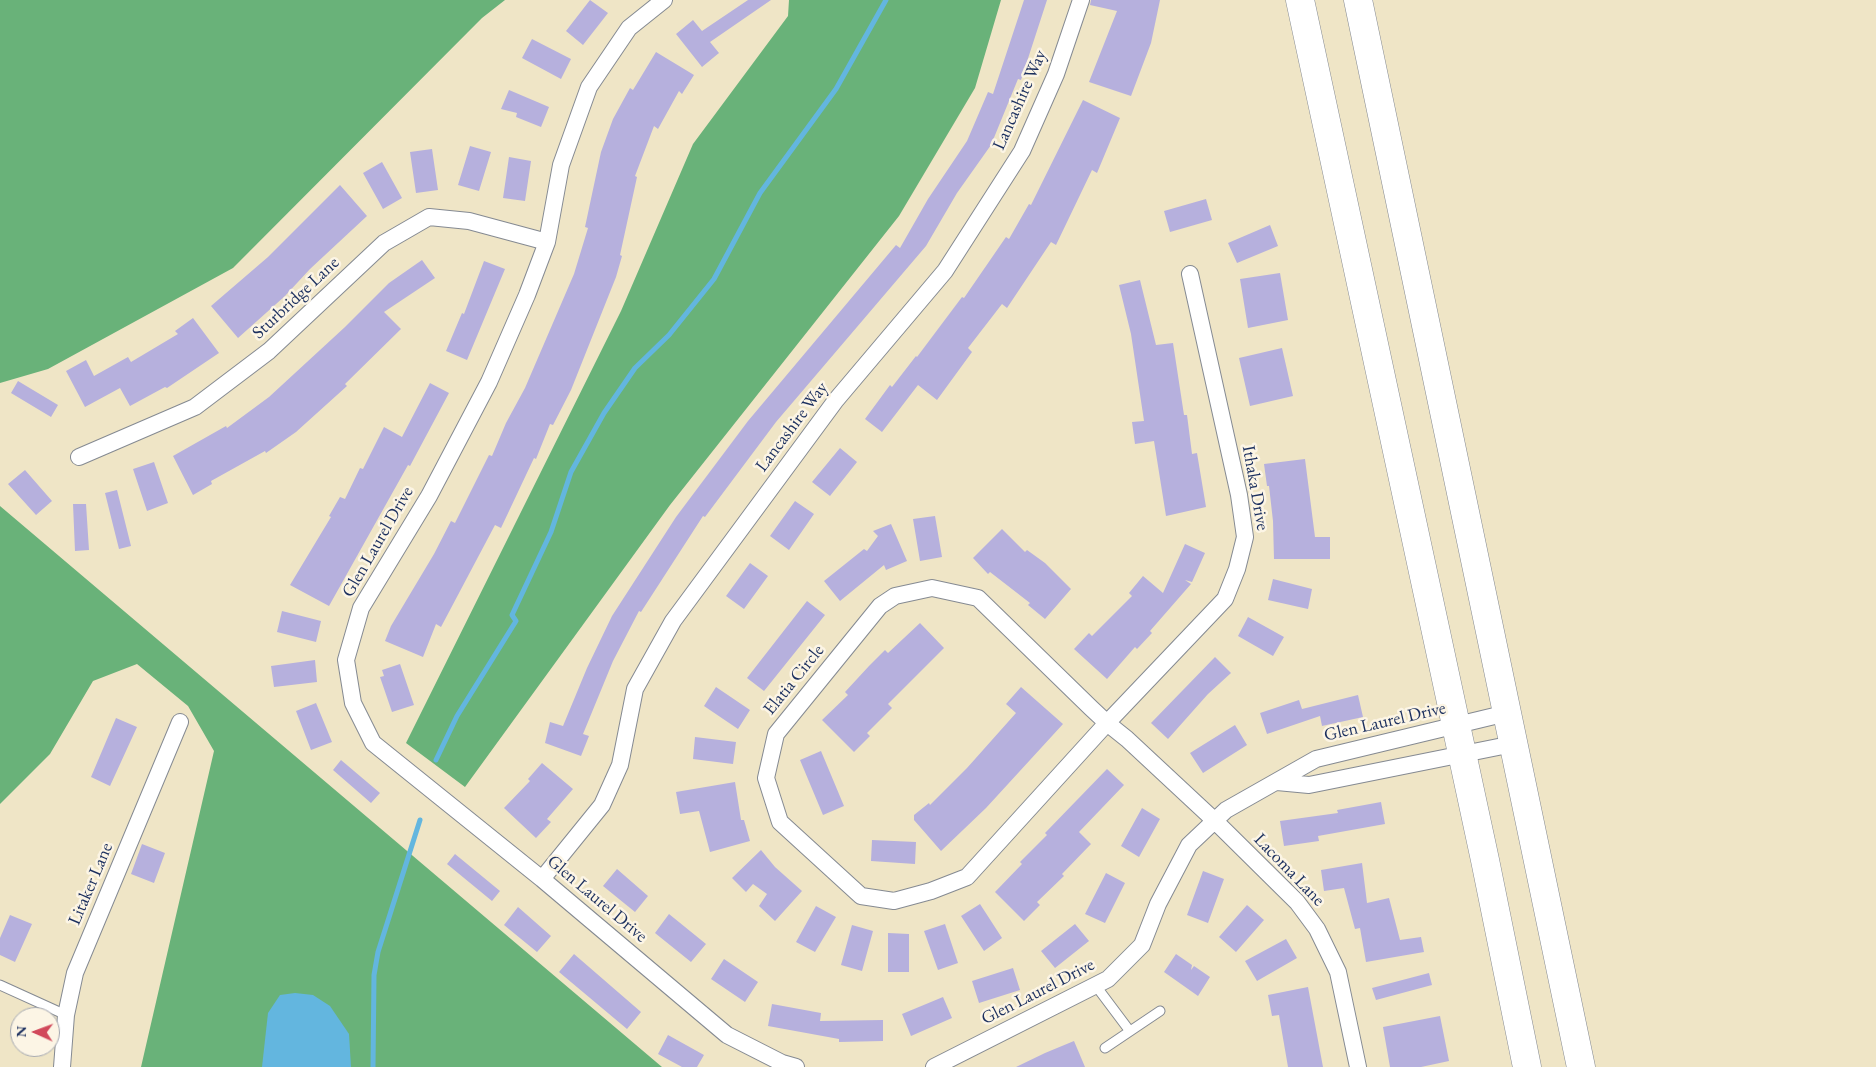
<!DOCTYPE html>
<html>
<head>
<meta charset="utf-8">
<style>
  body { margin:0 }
  #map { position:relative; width:1876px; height:1067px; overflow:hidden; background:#efe5c6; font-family:"EB Garamond",serif }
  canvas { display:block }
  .north { position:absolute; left:10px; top:1007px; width:50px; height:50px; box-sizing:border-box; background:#fcf5e5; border:1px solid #a2a6af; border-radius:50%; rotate:272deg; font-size:14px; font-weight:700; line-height:20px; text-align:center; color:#1b2f5e }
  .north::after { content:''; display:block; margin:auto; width:18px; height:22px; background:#d1495b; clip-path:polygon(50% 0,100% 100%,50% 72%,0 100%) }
</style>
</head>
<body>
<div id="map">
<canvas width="1876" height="1067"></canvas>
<div class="north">N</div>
</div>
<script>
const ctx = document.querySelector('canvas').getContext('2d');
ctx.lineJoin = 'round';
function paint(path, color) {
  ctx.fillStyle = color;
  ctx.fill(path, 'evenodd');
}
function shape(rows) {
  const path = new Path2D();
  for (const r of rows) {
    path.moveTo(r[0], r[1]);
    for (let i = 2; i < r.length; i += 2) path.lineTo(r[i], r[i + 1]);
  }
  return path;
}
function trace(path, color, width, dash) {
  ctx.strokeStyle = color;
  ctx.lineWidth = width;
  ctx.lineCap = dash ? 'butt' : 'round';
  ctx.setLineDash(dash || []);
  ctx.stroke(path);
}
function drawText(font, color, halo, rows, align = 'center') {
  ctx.font = font + ' "EB Garamond",serif';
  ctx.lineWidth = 5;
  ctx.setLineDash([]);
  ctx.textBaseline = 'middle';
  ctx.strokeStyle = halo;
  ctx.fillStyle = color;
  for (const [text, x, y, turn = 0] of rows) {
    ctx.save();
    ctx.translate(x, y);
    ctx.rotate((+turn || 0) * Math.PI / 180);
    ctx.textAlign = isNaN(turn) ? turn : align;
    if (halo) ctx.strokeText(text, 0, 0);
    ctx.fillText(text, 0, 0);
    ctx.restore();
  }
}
const forest = shape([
  [0,0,505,0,482,18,233,268,48,369,0,383],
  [789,0,1001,0,975,88,899,216,670,505,465,787,406,743,621,311,693,144,788,16],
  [0,506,662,1067,141,1067,214,751,188,706,137,664,93,681,50,754,0,804]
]);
const water = shape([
  [295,993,313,995,330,1006,349,1034,351,1067,262,1067,268,1013,280,995]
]);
const stream = shape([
  [436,760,457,716,516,621,512,615,551,532,571,472,604,413,635,368,669,335,714,279,760,193,836,89,886,0],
  [373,1067,374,975,378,952,420,820]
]);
const building = shape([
  [590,0,608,13,583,45,566,31],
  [748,0,771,0,710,42,719,53,702,67,676,34,693,20,702,31],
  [1024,0,1047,0,1021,80,1018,79,991,145,957,193,926,246,776,422,705,517,703,516,641,612,639,611,613,661,583,734,589,736,581,756,545,743,550,722,563,726,587,668,612,616,676,517,748,421,896,245,900,248,928,199,967,141,988,92,993,94],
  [1091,0,1160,0,1151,43,1131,96,1089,82,1117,11,1090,5],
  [532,39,571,59,561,79,522,58],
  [656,52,694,75,682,94,679,91,658,129,654,126,635,176,637,177,620,255,622,256,616,277,571,390,553,425,550,424,536,459,534,458,501,528,495,525,441,627,436,624,423,657,385,641,391,626,434,554,451,521,455,523,489,455,492,456,506,423,525,388,574,274,588,228,585,227,601,152,613,119,630,88,633,90],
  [509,90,549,107,541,127,516,117,517,113,501,109],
  [1083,100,1120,118,1097,173,1092,170,1056,245,1051,242,1007,308,1002,304,968,348,972,352,937,400,918,385,882,432,865,419,890,385,892,387,916,356,917,357,962,297,964,298,1006,237,1009,239,1029,204,1031,205],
  [470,146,491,152,479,191,458,185],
  [432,149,438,190,416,193,410,152],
  [509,157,531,161,525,201,503,198],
  [382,162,402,198,383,209,363,173],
  [340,185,367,216,310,269,285,296,238,338,211,306,268,257],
  [1206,199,1212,220,1170,232,1164,211],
  [1270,225,1278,246,1237,263,1228,243],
  [422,260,435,278,384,312,401,329,345,384,347,386,296,432,266,453,265,451,211,481,212,484,193,495,173,456,226,426,227,428,269,397,345,327,389,283],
  [484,261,505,269,467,360,446,351,462,313,464,314],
  [1280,273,1288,320,1248,328,1240,279],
  [1140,280,1156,345,1173,343,1184,415,1187,415,1192,454,1197,453,1206,507,1166,516,1154,441,1135,444,1132,422,1144,421,1131,334,1119,285],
  [193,318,219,353,167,388,165,387,130,406,120,388,85,407,66,371,86,360,94,376,128,357,131,362,178,334,175,331],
  [1282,348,1293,396,1250,406,1239,358],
  [18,381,58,405,51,417,11,393],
  [430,383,449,393,410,466,408,465,329,606,290,585,331,517,329,516,340,497,345,499,360,468,363,469,384,427,402,437],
  [840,448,857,462,830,496,812,482],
  [1305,459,1315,537,1330,537,1330,559,1274,559,1273,521,1269,486,1267,486,1264,464],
  [154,462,168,503,147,511,133,469],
  [25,470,52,501,36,515,8,484],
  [117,490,131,546,119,549,105,493],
  [795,501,814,514,789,550,770,536],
  [73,504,86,504,89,550,75,551],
  [935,516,942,557,920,561,913,519],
  [891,524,907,561,886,570,884,565,840,601,824,581,864,549,867,551,878,536,873,531],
  [1002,529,1025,552,1027,550,1045,563,1071,589,1045,619,1028,605,1030,603,990,572,988,574,973,558],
  [1185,544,1205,553,1192,582,1185,580,1191,584,1150,631,1152,633,1137,649,1135,647,1107,679,1074,649,1089,633,1092,636,1132,596,1129,593,1143,576,1163,593],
  [750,563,768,576,744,609,726,596],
  [1273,579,1312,589,1308,609,1268,600],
  [807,601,825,615,764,691,747,678],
  [282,611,321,621,316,642,277,632],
  [1248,617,1284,637,1273,656,1238,636],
  [920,623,944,648,888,704,892,708,867,733,870,736,854,752,822,720,848,695,845,692,869,666,885,650,888,653],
  [1215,657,1231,673,1208,694,1168,739,1151,723],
  [315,660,317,682,274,687,271,666],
  [400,664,414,705,392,712,380,677,384,676,382,670],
  [716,687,750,710,738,729,704,706],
  [1021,687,1063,724,986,808,941,851,914,820,914,815,929,803,930,805,967,768,1016,713,1006,704],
  [1358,695,1363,717,1322,726,1320,716,1267,734,1260,713,1299,700,1302,709],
  [316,703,332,742,311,750,296,711],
  [116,718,137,727,110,786,91,777],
  [1235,725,1247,745,1203,773,1190,753],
  [695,737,736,742,733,764,693,759],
  [821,751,844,806,823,815,800,760],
  [341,760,380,793,371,803,333,770],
  [542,763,573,789,547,819,551,822,536,838,504,808,530,781,528,779],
  [1107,769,1124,785,1079,832,1091,844,1062,874,1064,876,1037,902,1040,905,1024,921,995,892,1022,864,1020,862,1047,835,1045,833],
  [735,782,741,820,744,820,750,841,710,852,699,811,680,814,676,792],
  [1381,802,1385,824,1318,836,1319,841,1284,846,1280,821,1338,813,1337,810],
  [1142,808,1160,819,1139,857,1121,846],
  [872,840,916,842,915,864,871,861],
  [142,844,165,853,154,883,131,874],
  [761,850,775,867,802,891,775,921,759,906,767,894,753,884,746,892,732,878],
  [455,854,500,891,492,901,447,864],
  [1362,863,1367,903,1389,898,1400,940,1421,937,1424,952,1366,962,1360,928,1355,929,1344,888,1324,891,1321,870],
  [617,869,648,896,635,912,603,886],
  [1203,871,1224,879,1208,923,1187,915],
  [1106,873,1125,883,1105,923,1085,914],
  [980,904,1002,938,984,951,961,916],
  [1247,905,1264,920,1236,952,1219,937],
  [816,906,836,917,815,952,796,942],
  [518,907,551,936,537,952,504,925],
  [669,914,706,944,691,962,655,933],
  [10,915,32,924,15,962,0,955,0,938],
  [945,924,958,963,938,970,924,931],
  [1075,924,1089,941,1055,968,1041,951],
  [852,925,873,931,862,971,841,965],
  [888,933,909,934,909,972,888,972],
  [1286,939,1297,958,1257,981,1245,961],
  [574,954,641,1012,627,1029,559,972],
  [1176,954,1192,965,1191,970,1194,966,1210,977,1198,996,1164,972],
  [724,959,758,982,745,1002,711,979],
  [1013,968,1020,990,979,1003,972,981],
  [1429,973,1432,985,1376,1000,1372,988],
  [1308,987,1323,1067,1288,1067,1279,1015,1272,1016,1268,995],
  [943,997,952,1018,911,1036,902,1014],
  [772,1004,821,1013,820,1021,883,1020,883,1041,839,1042,839,1039,768,1026],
  [1440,1016,1449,1061,1421,1067,1390,1067,1383,1027],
  [668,1035,704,1055,697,1067,682,1067,658,1054],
  [1074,1041,1085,1067,1016,1067,1045,1053]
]);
const service = shape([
  [0,985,66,1015],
  [1096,986,1129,1030],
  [1105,1048,1160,1011]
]);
const minor = shape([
  [664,0,629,28,589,87,561,165,547,242,527,295,489,382,429,496,361,608,346,660,353,703,373,743,542,879,727,1035,782,1063,796,1067],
  [1190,274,1239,495,1245,537,1237,569,1225,599,1107,723,967,877,931,891,894,901,861,896,780,822,766,778,776,734,880,606,895,596,932,588,978,598,1091,708,1107,723,1127,739,1214,820,1297,902,1317,929,1338,972,1358,1067],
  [79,457,195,407,269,351,384,243,429,217,469,221,547,242],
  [1277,782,1309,785,1513,744],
  [542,879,602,805,620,765,635,689,673,621,836,400,945,271,1022,151,1056,74,1081,0],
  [62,1067,66,1015,75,973,180,722],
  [934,1067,1108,979,1142,945,1158,904,1189,845,1226,810,1316,759,1507,713]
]);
const trunk = shape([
  [1300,0,1485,860,1527,1067],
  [1358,0,1581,1067]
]);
const streetNames = [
  ["Lancashire Way",1020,100,-66],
  ["Sturbridge Lane",296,298,-43],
  ["Lancashire Way",792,427,-53],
  ["Ithaka Drive",1255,488,80],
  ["Glen Laurel Drive",378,542,-60],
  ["Elatia Circle",794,680,-51],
  ["Glen Laurel Drive",1385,722,-13],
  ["Lacoma Lane",1289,870,46],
  ["Litaker Lane",91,884,-67],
  ["Glen Laurel Drive",597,899,40],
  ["Glen Laurel Drive",1038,992,-27]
];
paint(forest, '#69b279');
paint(water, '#63b6df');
trace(stream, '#63b6df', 5);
paint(building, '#b6b0dd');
trace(service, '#858a92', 11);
trace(minor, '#858a92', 18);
trace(trunk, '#858a92', 29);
trace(service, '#fff', 9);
trace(minor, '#fff', 16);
trace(trunk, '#fff', 28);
drawText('18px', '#1b2f5e', '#fcf5e5', streetNames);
</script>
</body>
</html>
